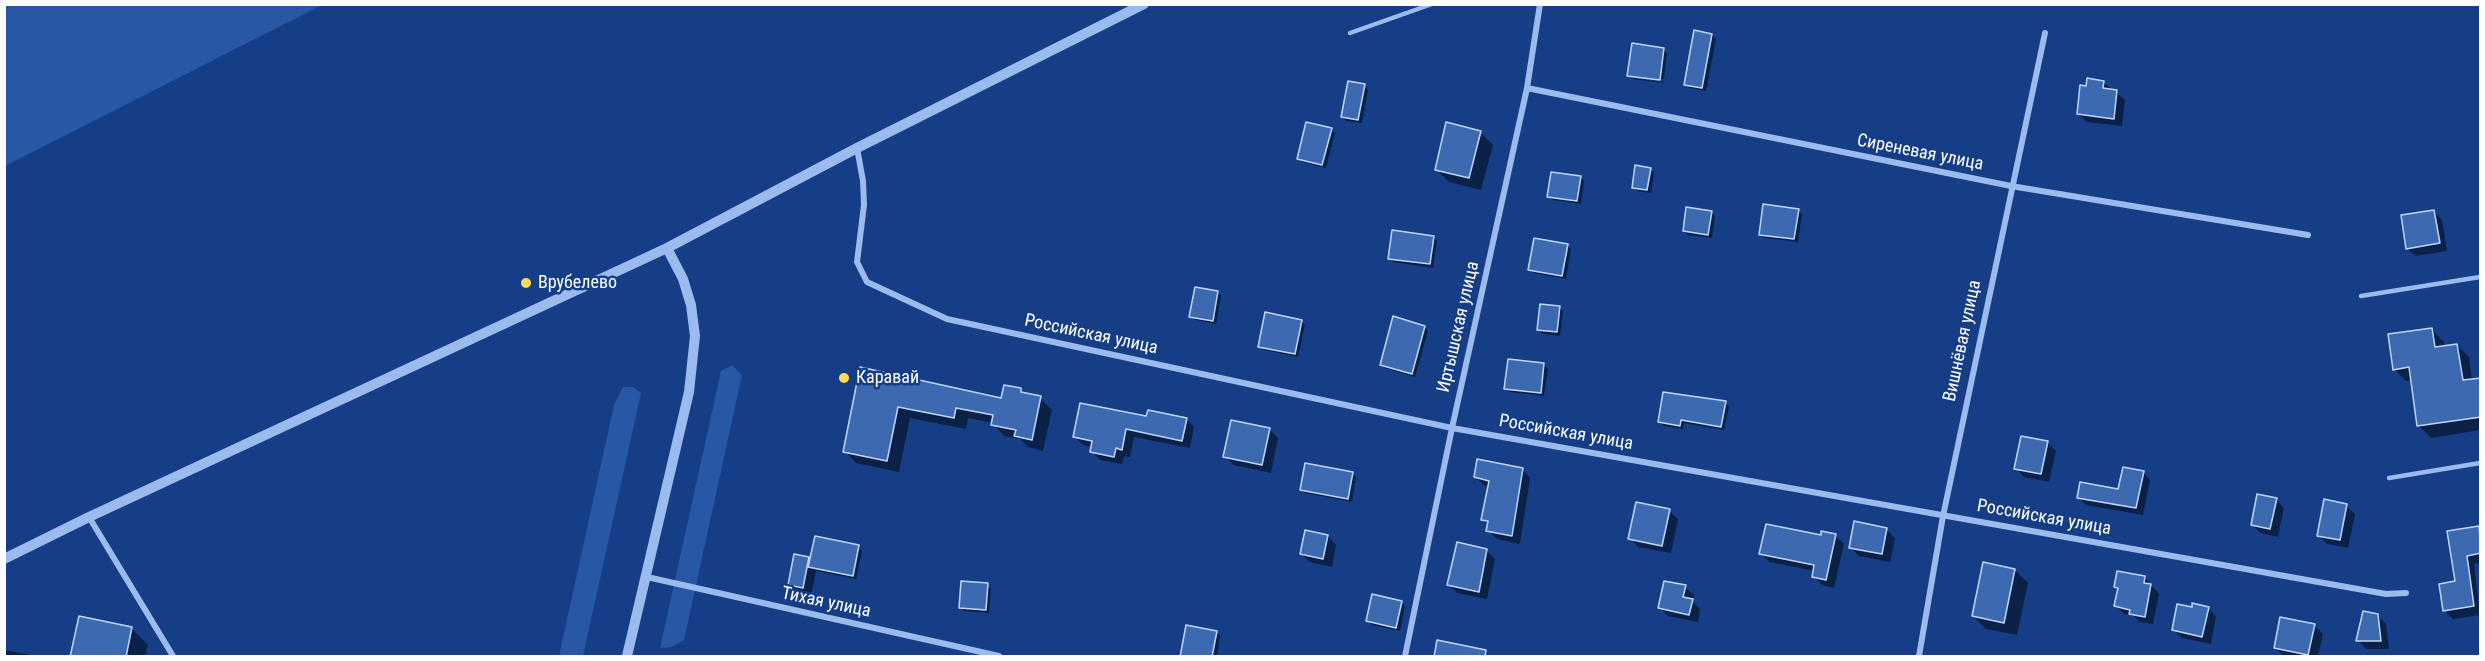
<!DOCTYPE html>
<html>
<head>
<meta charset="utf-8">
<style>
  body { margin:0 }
  #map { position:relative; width:2485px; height:661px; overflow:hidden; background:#153e86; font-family:"Roboto Condensed",sans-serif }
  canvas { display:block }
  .frame { position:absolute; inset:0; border:6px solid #fff; pointer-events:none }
</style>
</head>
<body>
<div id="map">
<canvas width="2485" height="661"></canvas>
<div class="frame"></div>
</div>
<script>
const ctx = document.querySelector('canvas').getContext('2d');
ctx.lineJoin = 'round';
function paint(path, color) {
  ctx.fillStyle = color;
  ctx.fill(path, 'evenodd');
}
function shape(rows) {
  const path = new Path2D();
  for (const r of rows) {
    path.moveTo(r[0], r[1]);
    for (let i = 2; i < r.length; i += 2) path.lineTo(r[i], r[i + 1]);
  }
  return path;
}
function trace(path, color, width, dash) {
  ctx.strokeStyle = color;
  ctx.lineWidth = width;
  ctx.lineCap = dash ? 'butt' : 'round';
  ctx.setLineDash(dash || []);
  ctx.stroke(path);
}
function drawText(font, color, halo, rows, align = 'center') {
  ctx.font = font + ' "Roboto Condensed",sans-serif';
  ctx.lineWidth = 5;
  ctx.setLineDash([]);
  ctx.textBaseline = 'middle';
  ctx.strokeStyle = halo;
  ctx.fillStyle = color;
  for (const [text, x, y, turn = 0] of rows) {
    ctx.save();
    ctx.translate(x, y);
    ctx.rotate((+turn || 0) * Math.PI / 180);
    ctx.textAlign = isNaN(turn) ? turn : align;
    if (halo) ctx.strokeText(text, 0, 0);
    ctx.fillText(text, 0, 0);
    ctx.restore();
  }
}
const green = shape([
  [5,4,322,4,322,5,5,166],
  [732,365,742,375,684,640,671,647,660,648,721,371],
  [623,387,633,387,641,393,583,656,559,656,614,405]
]);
const shadow = shape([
  [1712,35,1716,39,1706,91,1689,88,1685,84],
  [1663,49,1667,53,1664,79,1631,75,1631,77,1629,75],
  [1632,78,1664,82,1663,83,1633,79],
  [2103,82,2125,100,2122,126,2087,122,2078,114],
  [1364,86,1368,90,1362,123,1346,121,1342,117],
  [1331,130,1335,133,1326,168,1302,162,1298,158],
  [1480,132,1493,145,1481,190,1449,182,1436,169],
  [1650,169,1654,173,1651,193,1637,191,1633,187],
  [1580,177,1584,181,1581,204,1553,200,1549,196],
  [1798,210,1802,214,1798,242,1764,238,1760,234],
  [2434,211,2442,220,2447,251,2416,256,2407,248],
  [1711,212,1715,216,1712,238,1688,235,1684,231],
  [1433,237,1437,241,1433,268,1393,262,1390,258],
  [1567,245,1571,249,1566,279,1534,273,1530,269],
  [1217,292,1221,296,1216,324,1195,320,1191,316],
  [1559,307,1563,311,1560,336,1543,334,1539,330],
  [1301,321,1305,325,1298,357,1264,350,1260,346],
  [1425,327,1428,331,1415,377,1385,368,1381,364],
  [2432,330,2444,342,2445,347,2457,345,2469,357,2472,380,2480,379,2480,430,2431,438,2419,426,2412,380,2406,381,2394,369],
  [1544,365,1548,369,1544,396,1510,392,1506,388],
  [861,369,1003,400,1021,389,1026,395,1040,398,1052,410,1043,451,1028,447,1020,439,1004,436,993,423,968,418,966,429,910,418,899,472,856,463,845,451],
  [1725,403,1729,407,1724,430,1684,423,1683,429,1664,426,1660,422],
  [1148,418,1186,419,1194,427,1190,448,1134,437,1130,457,1124,456,1122,464,1100,460,1092,451,1093,447,1083,445,1075,437],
  [1269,429,1278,438,1271,473,1233,465,1225,456],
  [2047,442,2056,451,2049,482,2024,477,2016,468],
  [1522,469,1530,478,1520,544,1497,539,1488,530,1489,526,1483,519,1489,487,1484,485,1475,477],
  [2143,472,2150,480,2143,515,2086,505,2078,497,2119,491],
  [1352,473,1356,477,1352,502,1305,493,1302,490],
  [2276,499,2284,508,2278,537,2261,533,2252,525],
  [2346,506,2355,514,2348,548,2327,544,2319,535],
  [1669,511,1678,519,1671,553,1638,547,1630,538],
  [2478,527,2480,529,2480,563,2474,564,2480,615,2453,619,2444,610,2457,583,2449,532],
  [1886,529,1895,538,1890,562,1859,556,1850,547],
  [1328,536,1336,545,1332,567,1310,562,1301,554],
  [1835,536,1844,544,1834,588,1822,585,1814,577,1815,571,1770,562,1761,554],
  [858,547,862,551,856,579,816,571,811,596,798,593,790,584,808,558,811,561],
  [1487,551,1495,559,1487,599,1457,593,1449,584],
  [2015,570,2028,583,2017,635,1986,629,1973,616],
  [2145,578,2159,594,2153,624,2140,622,2134,616,2124,614,2116,606,2119,590,2116,587],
  [987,585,991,589,989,613,964,611,960,607],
  [1685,587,1694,595,1692,601,1700,609,1698,622,1668,616,1660,608],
  [1401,602,1405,606,1400,631,1372,625,1368,621],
  [2208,608,2216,616,2211,644,2182,638,2174,630,2193,609],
  [2378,616,2386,624,2389,649,2366,649,2358,640],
  [2314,625,2323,634,2318,656,2284,656,2275,648],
  [131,628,148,645,145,656,72,656],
  [1217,633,1220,636,1217,656,1182,656],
  [4,650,35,656,4,656]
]);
const building = shape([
  [1694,30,1712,34,1702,88,1684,85,1694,30],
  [1632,43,1664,48,1660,80,1627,76,1632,43],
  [2087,78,2104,81,2103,88,2117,90,2114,119,2077,114,2080,85,2086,86,2087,78],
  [1348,81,1365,84,1358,120,1341,117,1348,81],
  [1306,122,1332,128,1322,165,1297,159,1306,122],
  [1446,122,1481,131,1469,178,1435,170,1446,122],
  [1635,165,1651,168,1647,190,1632,188,1635,165],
  [1551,172,1581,176,1577,201,1547,197,1551,172],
  [1763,204,1799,209,1794,239,1759,235,1763,204],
  [1686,207,1712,211,1708,235,1683,231,1686,207],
  [2434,210,2440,243,2406,249,2401,215,2434,210],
  [1392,230,1434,236,1430,264,1388,259,1392,230],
  [1534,238,1568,244,1562,276,1528,270,1534,238],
  [1195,287,1218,291,1213,321,1189,317,1195,287],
  [1540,304,1560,306,1557,332,1537,330,1540,304],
  [1265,312,1302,320,1295,354,1258,347,1265,312],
  [1393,316,1425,326,1412,374,1380,365,1393,316],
  [2432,328,2435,347,2457,344,2463,380,2481,378,2481,417,2417,426,2409,367,2393,370,2388,334,2432,328],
  [1508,359,1544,363,1541,393,1504,389,1508,359],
  [860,367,1001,398,1004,385,1021,388,1021,392,1041,396,1032,440,1014,436,1016,430,991,425,993,415,956,408,954,418,898,407,887,461,843,452,860,367],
  [1663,392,1726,401,1721,427,1681,420,1680,426,1658,422,1663,392],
  [1080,403,1146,416,1148,410,1187,418,1182,441,1126,429,1122,450,1116,448,1114,457,1090,452,1092,441,1073,437,1080,403],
  [1231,420,1270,428,1262,465,1223,457,1231,420],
  [2021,436,2048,441,2041,474,2014,469,2021,436],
  [1477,459,1523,468,1512,536,1486,531,1488,521,1481,520,1489,481,1474,477,1477,459],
  [1305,463,1353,472,1348,499,1300,490,1305,463],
  [2123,467,2144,471,2136,508,2077,498,2080,482,2118,489,2123,467],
  [2257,494,2277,498,2270,529,2251,525,2257,494],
  [2324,499,2347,504,2340,540,2317,536,2324,499],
  [1636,502,1670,509,1662,546,1628,539,1636,502],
  [1854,521,1887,528,1882,554,1849,548,1854,521],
  [1766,524,1821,535,1821,531,1836,534,1826,580,1812,577,1814,565,1759,554,1766,524],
  [2479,526,2481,553,2467,556,2474,606,2443,611,2439,584,2455,581,2447,531,2479,526],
  [1305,530,1328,535,1323,559,1300,554,1305,530],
  [815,536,859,545,853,576,808,567,815,536],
  [1457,542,1487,549,1479,592,1447,585,1457,542],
  [794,554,809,557,803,588,788,585,794,554],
  [1983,562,2015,569,2004,623,1972,616,1983,562],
  [2117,571,2145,576,2144,583,2151,584,2145,617,2129,614,2130,610,2114,606,2118,588,2114,587,2117,571],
  [961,581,988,583,986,610,959,608,961,581],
  [1664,581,1686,585,1683,597,1693,599,1689,615,1658,608,1664,581],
  [1372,594,1402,601,1396,628,1366,621,1372,594],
  [2192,603,2209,607,2202,637,2172,630,2177,604,2192,607,2192,603],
  [2363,611,2378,614,2381,641,2356,641,2363,611],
  [79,616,132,627,126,657,70,657,79,616],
  [2280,617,2315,624,2308,655,2274,648,2280,617],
  [1186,625,1217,631,1212,657,1180,657,1186,625],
  [1437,640,1486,650,1485,657,1434,657,1437,640]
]);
const service = shape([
  [1350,33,1432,4],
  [2361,296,2480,277],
  [2389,478,2480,463]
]);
const minor = shape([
  [1527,88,2011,186,2308,235],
  [857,148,863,181,864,205,857,262,867,282,947,319,1452,428,2386,594,2406,593],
  [89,517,173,656],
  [647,577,999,656],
  [1405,656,1452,428,1527,88,1540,4],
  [1919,656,1943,516,2045,33]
]);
const tertiary = shape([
  [4,559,89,517,667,248,857,148,1144,4],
  [627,656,689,392,695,336,691,305,683,279,667,248]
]);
const markers = [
  [526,283,6,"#ffdb58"],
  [844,378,6,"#ffdb58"]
];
const streetNames = [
  ["Сиреневая улица",1920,153,11],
  ["Иртышская улица",1459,327,-77],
  ["Российская улица",1091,335,12],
  ["Вишнёвая улица",1963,341,-78],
  ["Российская улица",1566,433,10],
  ["Российская улица",2044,518,10],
  ["Тихая улица",826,603,12]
];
const poiNames = [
  ["Врубелево",538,283],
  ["Каравай",856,378]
];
paint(green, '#2857a5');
paint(shadow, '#0007');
paint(building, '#3d69b0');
trace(building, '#c0d6fa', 1.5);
trace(service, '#9bbaee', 4.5);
trace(minor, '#9bbaee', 6);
trace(tertiary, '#9bbaee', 10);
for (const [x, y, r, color] of markers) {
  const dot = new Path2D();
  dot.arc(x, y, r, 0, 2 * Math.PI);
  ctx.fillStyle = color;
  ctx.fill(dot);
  trace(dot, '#153e86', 2);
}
drawText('18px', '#fff', '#153e86', streetNames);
drawText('18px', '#fff', '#153e86', poiNames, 'left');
</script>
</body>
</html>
